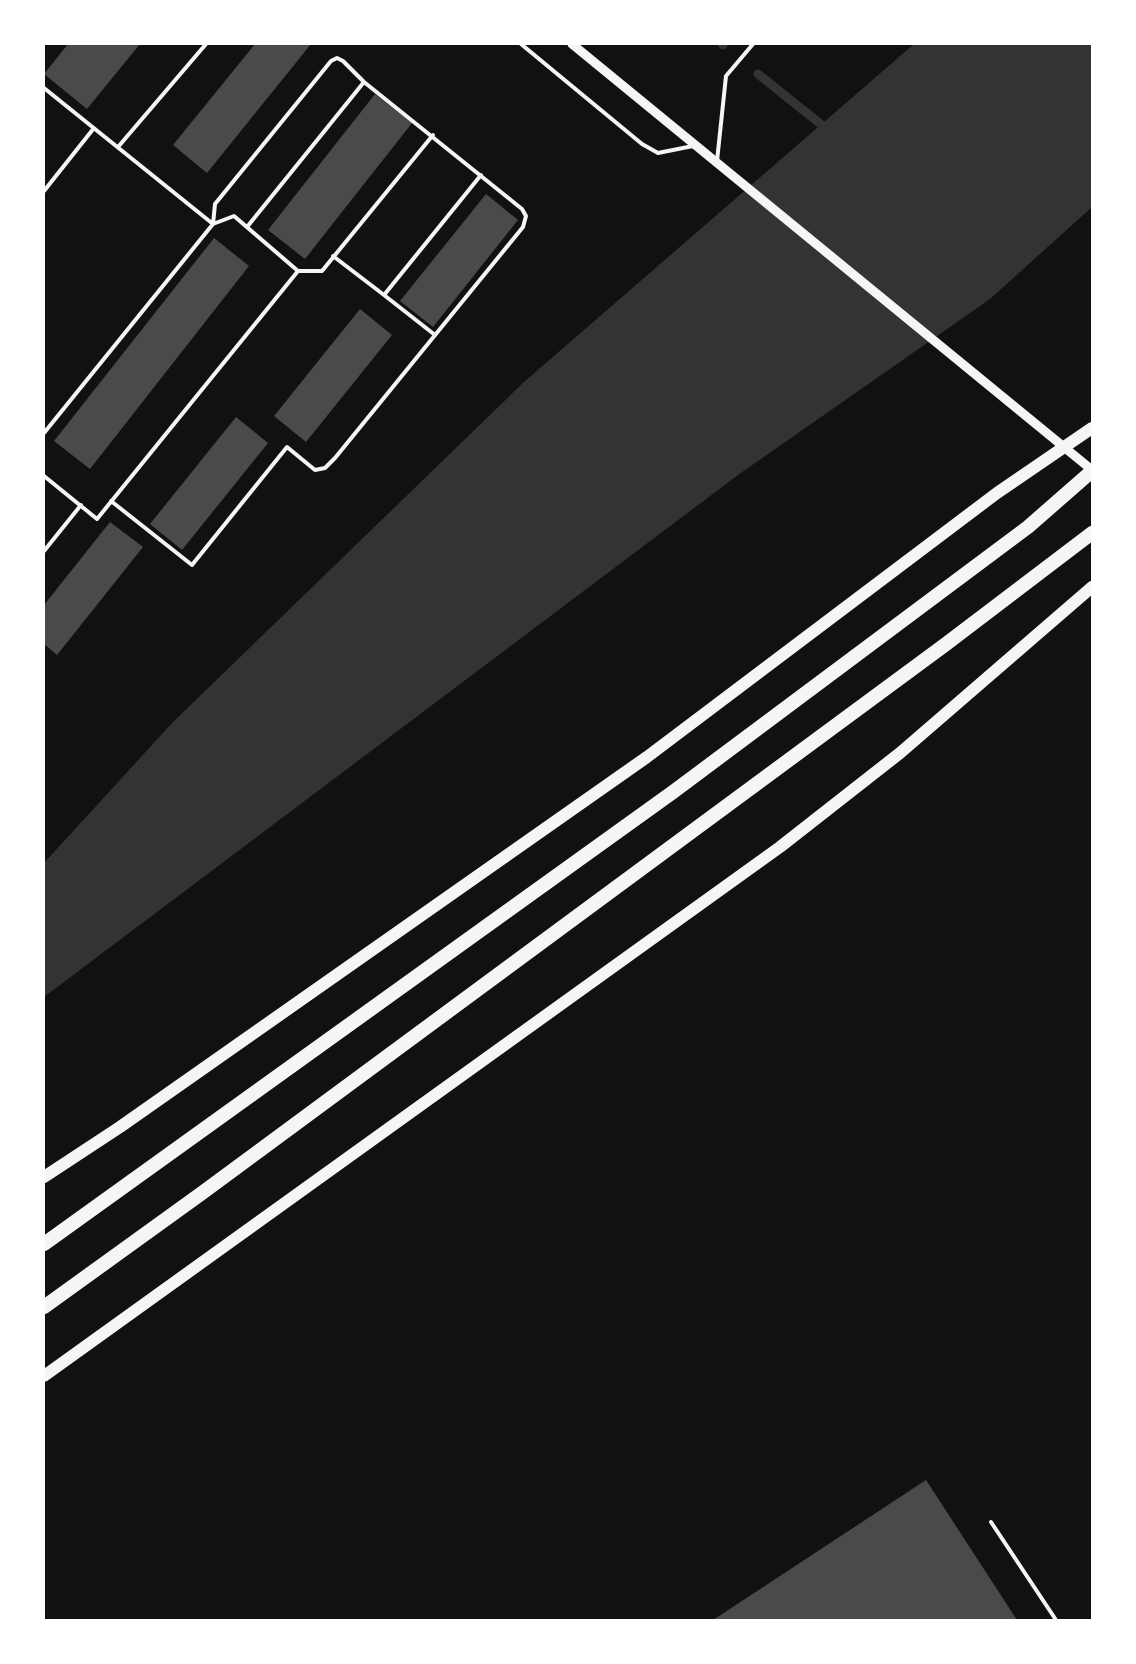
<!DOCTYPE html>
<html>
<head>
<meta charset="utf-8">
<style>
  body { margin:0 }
  #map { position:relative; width:1136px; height:1664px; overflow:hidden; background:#111; font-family:"DM Sans",sans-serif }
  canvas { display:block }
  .frame { position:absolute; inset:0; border:45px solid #fff; pointer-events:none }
</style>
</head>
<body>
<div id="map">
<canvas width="1136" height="1664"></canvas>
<div class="frame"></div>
</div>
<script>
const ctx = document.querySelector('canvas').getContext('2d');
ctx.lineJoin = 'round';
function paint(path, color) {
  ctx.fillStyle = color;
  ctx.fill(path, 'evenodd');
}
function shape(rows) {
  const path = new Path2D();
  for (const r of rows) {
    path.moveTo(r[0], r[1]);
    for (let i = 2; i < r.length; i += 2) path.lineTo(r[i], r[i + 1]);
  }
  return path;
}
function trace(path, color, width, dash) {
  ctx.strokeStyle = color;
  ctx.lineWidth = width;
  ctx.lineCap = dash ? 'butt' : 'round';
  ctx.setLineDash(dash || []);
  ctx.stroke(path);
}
const water = shape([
  [914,44,1092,44,1092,207,990,299,738,475,44,997,44,863,172,723,524,382]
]);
const stream = shape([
  [722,44,723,45],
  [758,74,828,130]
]);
const building = shape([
  [68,44,140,44,87,109,44,74],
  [255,44,311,44,207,173,173,145],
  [375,94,412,123,305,259,268,230],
  [486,194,518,220,433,327,400,301],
  [214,238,249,266,90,469,54,441],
  [360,309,392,335,306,442,274,416],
  [236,417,268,443,182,550,150,524],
  [110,522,143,547,57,655,44,644,44,605],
  [926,1480,1017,1620,713,1620]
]);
const service = shape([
  [521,44,642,144,658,153,693,146],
  [44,88,213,224,44,433],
  [118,147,206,44],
  [717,161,726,76,753,44],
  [44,191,94,128],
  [247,227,364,82],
  [333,256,384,295,481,175],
  [298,271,322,271,433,135],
  [384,295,435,335],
  [44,476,97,519,298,271,234,216,213,224,215,204,331,61,337,58,343,61,364,82,522,209,526,216,523,227,335,458,325,468,315,470,287,447,192,565,111,501],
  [44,551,81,505],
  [991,1522,1056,1620]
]);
const tertiary = shape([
  [572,44,1092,470]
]);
const primary = shape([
  [44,1177,120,1127,647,757,997,493,1092,428],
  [44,1376,780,847,900,753,1092,587]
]);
const trunk = shape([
  [44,1244,673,792,1028,527,1092,471],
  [44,1307,202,1193,946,644,1092,533]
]);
paint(water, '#333');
trace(stream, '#333', 9);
paint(building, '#4a4a4a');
trace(service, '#f5f5f5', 4);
trace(tertiary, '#f5f5f5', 9);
trace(primary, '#f5f5f5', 12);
trace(trunk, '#f5f5f5', 14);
</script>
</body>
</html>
